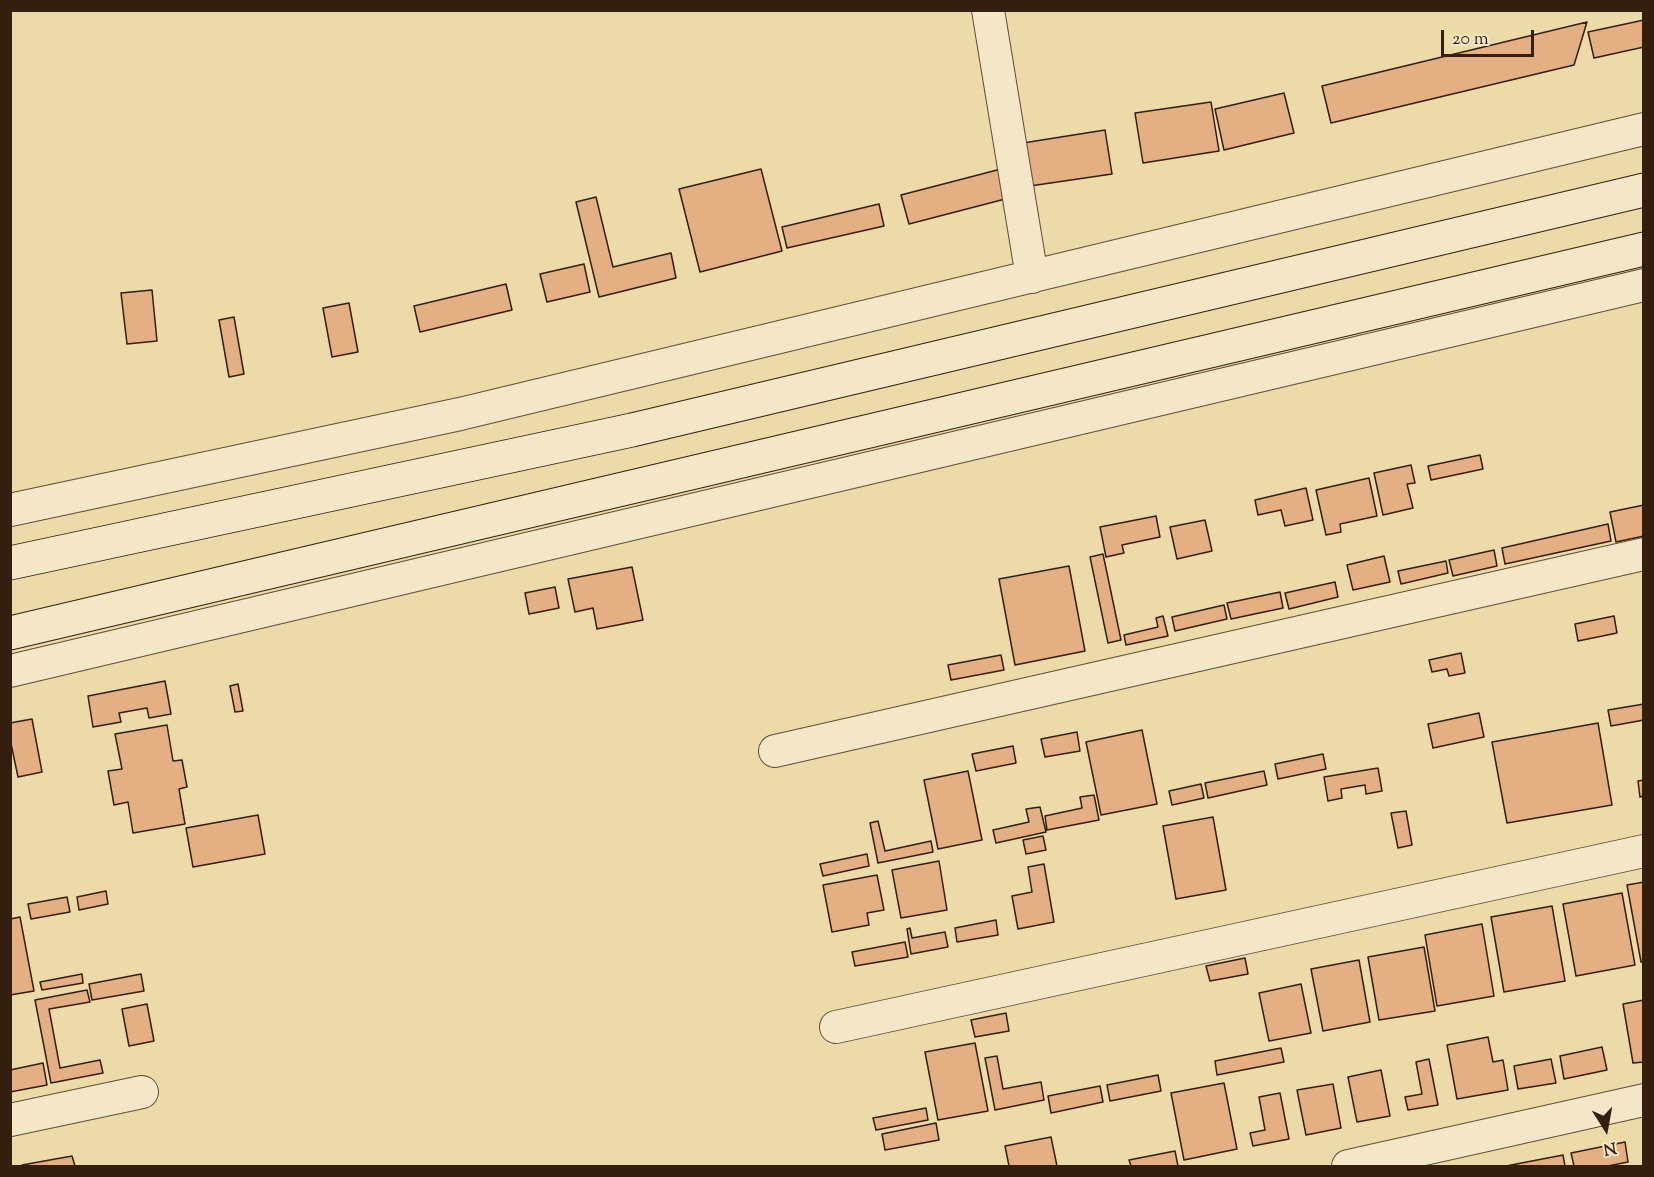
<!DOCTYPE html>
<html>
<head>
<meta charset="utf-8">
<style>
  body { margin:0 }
  #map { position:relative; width:1654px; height:1177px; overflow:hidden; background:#eddaa9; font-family:"Sorts Mill Goudy",serif }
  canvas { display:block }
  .frame { position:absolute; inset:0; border:12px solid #341e0d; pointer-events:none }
  .north { position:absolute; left:1576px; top:1099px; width:60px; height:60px; -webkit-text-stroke:4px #f3e7c7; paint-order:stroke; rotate:169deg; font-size:16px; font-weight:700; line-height:24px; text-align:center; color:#341e0d }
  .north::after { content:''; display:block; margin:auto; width:21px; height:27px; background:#341e0d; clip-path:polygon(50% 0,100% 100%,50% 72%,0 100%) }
  .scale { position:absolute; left:1441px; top:30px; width:93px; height:27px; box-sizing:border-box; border:3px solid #341e0d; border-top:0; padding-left:8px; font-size:18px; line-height:21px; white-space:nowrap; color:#341e0d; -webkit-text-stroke:4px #f3e7c7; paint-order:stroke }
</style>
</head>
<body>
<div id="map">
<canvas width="1654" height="1177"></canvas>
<div class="frame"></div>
<div class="north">N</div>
<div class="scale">20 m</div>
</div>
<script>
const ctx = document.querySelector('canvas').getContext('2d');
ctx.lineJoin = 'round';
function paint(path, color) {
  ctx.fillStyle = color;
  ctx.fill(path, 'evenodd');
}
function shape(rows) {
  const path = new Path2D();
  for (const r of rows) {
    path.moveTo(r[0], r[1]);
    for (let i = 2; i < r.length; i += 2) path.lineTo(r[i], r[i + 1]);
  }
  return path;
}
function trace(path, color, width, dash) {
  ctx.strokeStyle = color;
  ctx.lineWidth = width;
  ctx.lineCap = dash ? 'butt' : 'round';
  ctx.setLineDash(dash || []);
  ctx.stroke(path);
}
const building = shape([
  [1644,20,1644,47,1594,58,1588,32,1644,20],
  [1587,22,1574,65,1331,123,1322,86,1587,22],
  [1284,93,1294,133,1224,150,1215,109,1284,93],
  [1211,102,1219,151,1143,163,1135,113,1211,102],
  [1105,130,1112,174,1030,186,1023,143,1105,130],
  [761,169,782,251,700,272,679,189,761,169],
  [1001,169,1009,198,909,224,901,195,1001,169],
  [596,197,613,267,671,253,676,278,599,297,576,202,596,197],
  [879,204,884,226,787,248,782,227,879,204],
  [584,264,590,292,547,302,540,274,584,264],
  [506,284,512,310,420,332,414,306,506,284],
  [152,290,157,341,127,344,121,293,152,290],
  [349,303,358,352,332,357,323,308,349,303],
  [234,317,244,374,229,377,219,320,234,317],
  [1480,455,1483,469,1431,480,1428,466,1480,455],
  [1411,465,1415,483,1407,484,1413,508,1383,515,1374,473,1411,465],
  [1369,478,1377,516,1340,524,1341,532,1326,535,1316,490,1369,478],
  [1306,488,1313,520,1285,526,1281,510,1258,515,1255,500,1306,488],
  [1644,505,1644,536,1616,542,1610,512,1644,505],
  [1156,516,1160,537,1122,545,1124,553,1106,557,1100,527,1156,516],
  [1205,520,1212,551,1177,559,1170,527,1205,520],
  [1608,524,1611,541,1505,564,1502,548,1608,524],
  [1494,550,1497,566,1453,576,1449,560,1494,550],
  [1103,554,1121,640,1108,643,1090,557,1103,554],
  [1384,556,1390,582,1353,590,1347,565,1384,556],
  [1446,561,1448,573,1401,584,1398,571,1446,561],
  [1069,566,1085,651,1015,665,999,579,1069,566],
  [632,567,643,620,597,629,593,608,575,612,568,579,632,567],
  [1335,582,1338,597,1289,609,1285,593,1335,582],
  [555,587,559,608,529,614,525,593,555,587],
  [1280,592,1283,608,1231,619,1227,603,1280,592],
  [1224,605,1227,619,1175,631,1172,617,1224,605],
  [1163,616,1168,636,1126,645,1124,635,1158,627,1156,618,1163,616],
  [1614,616,1617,633,1578,641,1575,624,1614,616],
  [1461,653,1465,673,1449,676,1447,669,1432,672,1429,660,1461,653],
  [1001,655,1004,670,951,680,948,665,1001,655],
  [165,681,171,714,149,718,147,708,119,713,121,722,93,727,88,696,165,681],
  [238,684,243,711,235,712,230,686,238,684],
  [1644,704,1644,720,1611,726,1608,710,1644,704],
  [1479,713,1484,737,1433,748,1428,724,1479,713],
  [32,719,42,772,18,777,10,739,10,723,32,719],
  [1598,723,1612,805,1507,823,1492,742,1598,723],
  [167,725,173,761,182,760,187,787,179,789,185,824,133,833,128,802,114,805,108,771,122,769,115,734,167,725],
  [1142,730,1157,804,1101,815,1086,742,1142,730],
  [1077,732,1080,751,1045,757,1041,739,1077,732],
  [1013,746,1016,763,976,771,972,754,1013,746],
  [1323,754,1326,769,1278,779,1275,764,1323,754],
  [1378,768,1382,791,1366,794,1365,785,1341,789,1342,798,1328,801,1324,777,1378,768],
  [968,771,982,840,938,849,924,780,968,771],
  [1264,771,1267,785,1208,798,1205,783,1264,771],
  [1644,780,1644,796,1640,797,1638,781,1644,780],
  [1201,784,1204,798,1172,805,1169,791,1201,784],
  [1094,795,1099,820,1047,830,1045,816,1082,808,1080,797,1094,795],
  [1040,807,1046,832,996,843,993,830,1029,822,1026,809,1040,807],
  [1406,811,1412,845,1398,848,1391,813,1406,811],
  [258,815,265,854,193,867,186,828,258,815],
  [1213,817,1226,890,1176,899,1163,826,1213,817],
  [878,821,885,851,931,841,933,852,878,863,870,823,878,821],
  [1043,836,1046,850,1026,854,1023,840,1043,836],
  [867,854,869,866,823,876,820,864,867,854],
  [939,861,947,910,901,918,892,870,939,861],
  [1044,864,1054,922,1018,929,1012,896,1032,892,1028,867,1044,864],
  [877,875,884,910,867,913,869,925,832,932,823,885,877,875],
  [1644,882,1644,962,1641,962,1627,885,1644,882],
  [106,891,108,904,79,910,77,897,106,891],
  [1622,893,1635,965,1576,976,1563,904,1622,893],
  [67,897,70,912,31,919,28,904,67,897],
  [1552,906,1565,981,1504,992,1491,917,1552,906],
  [20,917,34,991,10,995,10,919,20,917],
  [996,920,998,935,957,942,955,928,996,920],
  [1482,924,1494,996,1437,1006,1425,935,1482,924],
  [910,928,912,938,945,932,948,947,911,954,907,929,910,928],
  [905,942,908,957,855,966,852,952,905,942],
  [1424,947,1435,1011,1379,1020,1368,957,1424,947],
  [1245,958,1248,974,1210,981,1206,966,1245,958],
  [1359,960,1370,1022,1323,1031,1311,969,1359,960],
  [82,974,83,983,42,990,40,982,82,974],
  [141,974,144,991,92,1000,89,984,141,974],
  [1301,984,1311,1033,1269,1041,1259,993,1301,984],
  [87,990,90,1002,49,1009,60,1068,100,1060,103,1073,51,1083,35,1000,87,990],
  [1644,1000,1644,1062,1633,1063,1623,1004,1644,1000],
  [147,1004,154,1041,129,1046,122,1009,147,1004],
  [1006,1013,1009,1031,975,1037,971,1020,1006,1013],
  [1488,1037,1493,1062,1503,1060,1508,1090,1457,1099,1447,1045,1488,1037],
  [975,1043,988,1111,938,1120,925,1052,975,1043],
  [1602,1047,1607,1070,1564,1079,1560,1056,1602,1047],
  [1281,1048,1284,1062,1217,1075,1215,1061,1281,1048],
  [997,1056,1003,1089,1041,1082,1044,1100,995,1110,985,1058,997,1056],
  [1429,1059,1438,1105,1408,1110,1405,1097,1422,1094,1416,1062,1429,1059],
  [1551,1059,1556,1083,1518,1089,1514,1066,1551,1059],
  [43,1063,47,1085,10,1092,10,1070,43,1063],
  [1381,1070,1390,1116,1357,1122,1348,1077,1381,1070],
  [1158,1075,1161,1091,1110,1101,1107,1085,1158,1075],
  [1224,1083,1237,1149,1184,1160,1171,1093,1224,1083],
  [1333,1084,1341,1128,1306,1135,1297,1090,1333,1084],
  [1100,1086,1103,1102,1051,1113,1048,1096,1100,1086],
  [1280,1093,1289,1139,1253,1146,1250,1133,1265,1130,1259,1097,1280,1093],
  [926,1108,928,1120,876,1130,873,1118,926,1108],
  [936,1123,939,1140,885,1150,882,1134,936,1123],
  [1051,1137,1057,1166,1009,1166,1005,1146,1051,1137],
  [1625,1142,1628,1162,1608,1166,1574,1166,1571,1153,1625,1142],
  [1175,1151,1178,1166,1131,1166,1129,1160,1175,1151],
  [1563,1155,1565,1166,1506,1166,1563,1155],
  [72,1156,75,1166,22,1166,22,1165,72,1156]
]);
const street = shape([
  [988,10,1032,277],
  [10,510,460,414,1644,129],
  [10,671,1644,285],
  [775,751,1644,554],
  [836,1027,1644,851],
  [10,1120,142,1092],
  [1348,1166,1644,1100]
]);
const secondary = shape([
  [10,563,632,430,1644,190],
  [10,633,1644,249]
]);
paint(building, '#e4af82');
trace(building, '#341e0d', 1.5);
trace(street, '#624d34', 34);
trace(secondary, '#341e0d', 35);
trace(street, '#f3e7c7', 32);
trace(secondary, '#f3e7c7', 33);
</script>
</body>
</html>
